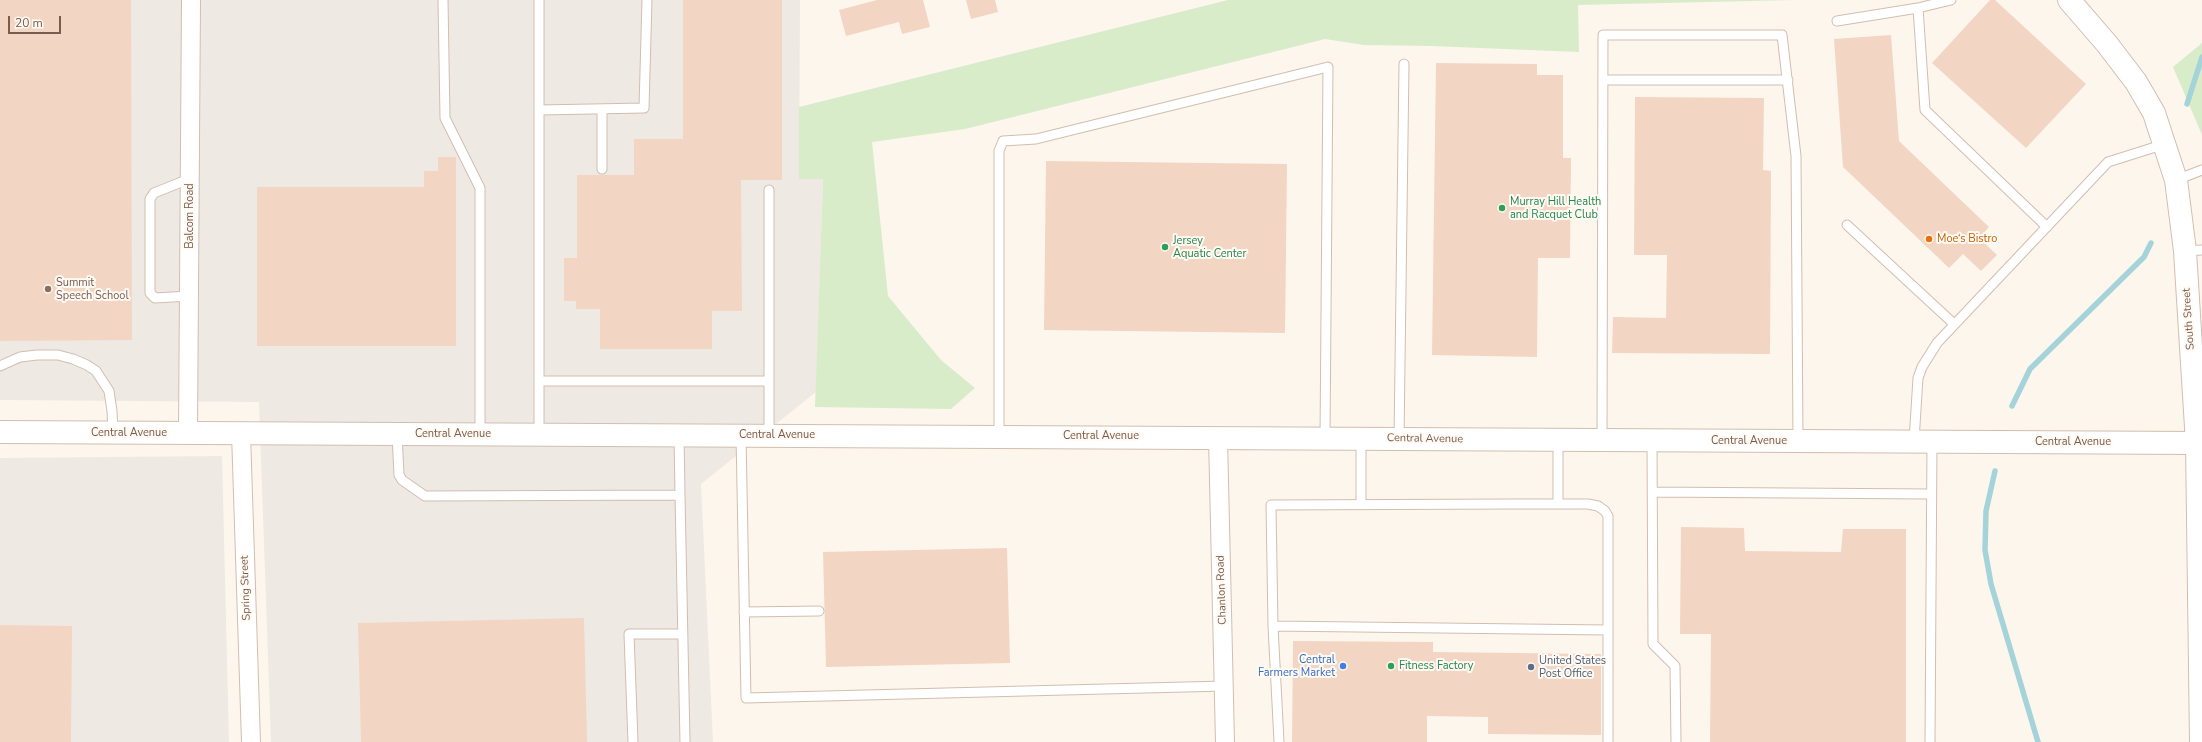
<!DOCTYPE html>
<html>
<head>
<meta charset="utf-8">
<style>
  body { margin:0 }
  #map { position:relative; width:2202px; height:742px; overflow:hidden; background:#fdf6ec; font-family:"Nunito Sans",sans-serif }
  canvas { display:block }
  .scale { position:absolute; left:8px; top:16px; width:53px; height:18px; box-sizing:border-box; border:2px solid #7a5c4d; border-top:0; padding-left:5px; font-size:12px; line-height:14px; white-space:nowrap; color:#7a5c4d; -webkit-text-stroke:3px #fffaf3; paint-order:stroke }
</style>
</head>
<body>
<div id="map">
<canvas width="2202" height="742"></canvas>
<div class="scale">20 m</div>
</div>
<script>
const ctx = document.querySelector('canvas').getContext('2d');
ctx.lineJoin = 'round';
function paint(path, color) {
  ctx.fillStyle = color;
  ctx.fill(path, 'evenodd');
}
function shape(rows) {
  const path = new Path2D();
  for (const r of rows) {
    path.moveTo(r[0], r[1]);
    for (let i = 2; i < r.length; i += 2) path.lineTo(r[i], r[i + 1]);
  }
  return path;
}
function trace(path, color, width, dash) {
  ctx.strokeStyle = color;
  ctx.lineWidth = width;
  ctx.lineCap = dash ? 'butt' : 'round';
  ctx.setLineDash(dash || []);
  ctx.stroke(path);
}
function drawText(font, color, halo, rows, align = 'center') {
  ctx.font = font + ' "Nunito Sans",sans-serif';
  ctx.lineWidth = 4;
  ctx.setLineDash([]);
  ctx.textBaseline = 'middle';
  ctx.strokeStyle = halo;
  ctx.fillStyle = color;
  for (const [text, x, y, turn = 0] of rows) {
    ctx.save();
    ctx.translate(x, y);
    ctx.rotate((+turn || 0) * Math.PI / 180);
    ctx.textAlign = isNaN(turn) ? turn : align;
    if (halo) ctx.strokeText(text, 0, 0);
    ctx.fillText(text, 0, 0);
    ctx.restore();
  }
}
const industrial = shape([
  [0,0,800,0,799,178,823,178,816,392,701,484,713,742,271,742,259,402,0,400],
  [222,456,229,742,0,742,0,458]
]);
const green = shape([
  [1228,0,1794,0,1578,5,1579,52,1431,46,1364,45,1325,39,965,129,872,142,888,296,941,360,975,388,951,409,815,407,823,179,799,179,799,107],
  [2202,43,2202,135,2173,67]
]);
const stream = shape([
  [2187,104,2202,57],
  [2012,406,2030,369,2144,257,2151,243],
  [1995,471,1986,511,1985,550,1991,584,2038,742]
]);
const building = shape([
  [0,0,131,0,132,340,0,341],
  [683,0,782,0,782,180,741,180,742,311,712,311,712,349,600,349,600,309,576,309,576,301,564,301,564,258,577,258,577,175,634,175,634,139,683,139],
  [877,0,923,0,930,27,902,34,899,22,846,36,839,10],
  [966,0,995,0,998,12,971,19],
  [1990,0,1995,0,2086,84,2026,148,1932,63],
  [1891,35,1899,141,1989,227,1979,238,1997,255,1981,271,1963,254,1949,268,1843,167,1834,39],
  [1436,63,1537,64,1537,75,1563,75,1563,158,1571,158,1570,258,1538,258,1537,357,1432,355],
  [1635,97,1764,98,1763,170,1771,171,1770,354,1612,353,1613,317,1666,318,1667,255,1634,255],
  [438,157,456,157,456,346,257,346,257,187,424,187,424,171,438,171],
  [1046,161,1287,164,1285,333,1044,330],
  [1681,527,1744,528,1745,551,1841,552,1843,529,1906,529,1906,742,1710,742,1711,634,1680,634],
  [1007,548,1010,663,826,667,823,552],
  [584,618,587,742,361,742,358,623],
  [0,625,72,626,71,742,0,742],
  [1293,641,1433,642,1433,652,1601,654,1601,735,1488,734,1488,717,1427,716,1427,742,1292,742]
]);
const service = shape([
  [443,0,445,118,480,188,480,434],
  [1918,8,1925,110,2047,227],
  [1837,21,1918,8,1951,0],
  [1603,80,1788,80],
  [539,110,644,108,647,0],
  [602,169,602,109],
  [189,179,154,193,150,199,150,293,155,298,190,296],
  [2176,180,2202,170],
  [769,190,769,435],
  [1847,225,1954,324],
  [2185,251,2202,250],
  [0,366,20,357,37,355,58,355,73,359,87,365,96,371,109,391,112,411,113,432],
  [539,381,769,381],
  [397,434,399,475,402,480,425,496,680,495,679,435],
  [539,434,539,0],
  [741,436,746,698,1225,686],
  [999,436,999,151,1003,141,1036,139,1328,67,1325,438],
  [1399,439,1404,64],
  [1558,440,1558,504],
  [1602,441,1603,35,1782,35,1796,156,1798,440],
  [1652,441,1653,644,1675,666,1676,742],
  [1914,441,1918,378,1922,367,1937,343,2108,162,2165,144],
  [1653,492,1930,494],
  [680,495,685,742],
  [1361,504,1361,439],
  [744,612,819,611],
  [1273,626,1607,630],
  [633,742,629,634,682,634],
  [1279,742,1273,626,1271,505,1512,504,1588,504,1598,506,1605,511,1608,516,1608,742],
  [1930,742,1932,441]
]);
const minor = shape([
  [188,433,191,0],
  [241,433,251,742],
  [1218,437,1225,742]
]);
const tertiary = shape([
  [2069,0,2107,44,2136,82,2154,113,2176,180,2185,251,2197,443,2201,742],
  [0,432,2197,443]
]);
const markers = [
  [1502,208,4,"#2e9e5b"],
  [1929,239,4,"#e8710a"],
  [1165,247,4,"#2e9e5b"],
  [48,289,4,"#8d6e63"],
  [1343,666,4,"#3f7fe0"],
  [1391,666,4,"#2e9e5b"],
  [1531,667,4,"#5c6f8a"]
];
const leisureNames = [
  ["Murray Hill Health",1510,202],
  ["and Racquet Club",1510,215],
  ["Jersey",1173,241],
  ["Aquatic Center",1173,254],
  ["Fitness Factory",1399,666]
];
const streetNames = [
  ["Balcom Road",190,216,-90],
  ["South Street",2189,319,-94],
  ["Central Avenue",129,433],
  ["Central Avenue",453,434],
  ["Central Avenue",777,435],
  ["Central Avenue",1101,436],
  ["Central Avenue",1425,439,1],
  ["Central Avenue",1749,441],
  ["Central Avenue",2073,442],
  ["Spring Street",246,588,-92],
  ["Chanlon Road",1222,590,-92]
];
const foodNames = [
  ["Moe‘s Bistro",1937,239]
];
const educationNames = [
  ["Summit",56,283],
  ["Speech School",56,296]
];
const shopNames = [
  ["Central",1335,660],
  ["Farmers Market",1335,673]
];
const serviceNames = [
  ["United States",1539,661],
  ["Post Office",1539,674]
];
paint(industrial, '#efe9e4');
paint(green, '#d8ecc9');
trace(stream, '#a5d3da', 5.5);
paint(building, '#f3d5c3');
trace(service, '#d1beb0', 11);
trace(minor, '#d1beb0', 20);
trace(tertiary, '#d1beb0', 24);
trace(service, '#fff', 9);
trace(minor, '#fff', 18);
trace(tertiary, '#fff', 22);
for (const [x, y, r, color] of markers) {
  const dot = new Path2D();
  dot.arc(x, y, r, 0, 2 * Math.PI);
  ctx.fillStyle = color;
  ctx.fill(dot);
  trace(dot, '#fffaf3', 1.5);
}
drawText('11px', '#27864d', '#fffaf3', leisureNames, 'left');
drawText('11px', '#7a5c4d', '#fffaf3', streetNames);
drawText('11px', '#c56008', '#fffaf3', foodNames, 'left');
drawText('11px', '#785e54', '#fffaf3', educationNames, 'left');
drawText('11px', '#366cbe', '#fffaf3', shopNames, 'right');
drawText('11px', '#4e5e75', '#fffaf3', serviceNames, 'left');
</script>
</body>
</html>
